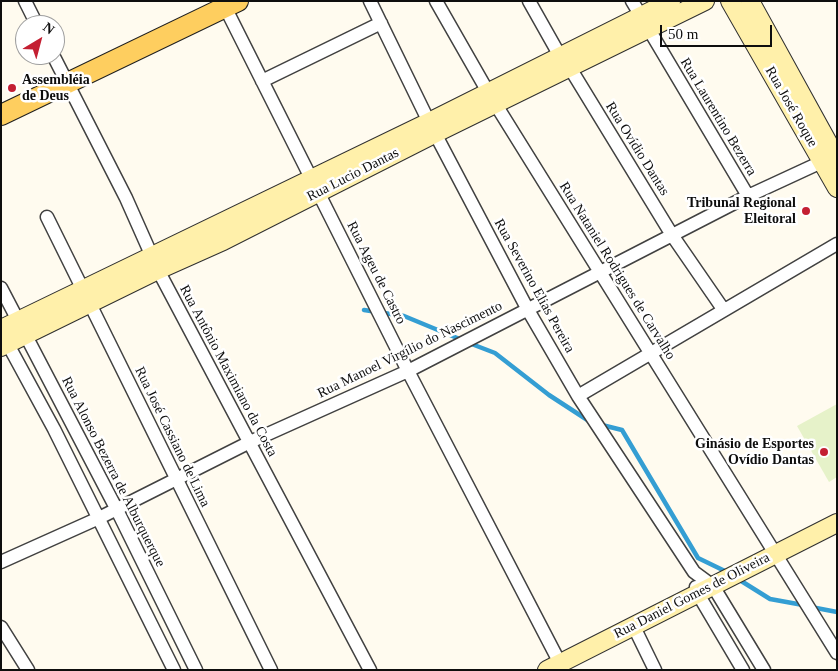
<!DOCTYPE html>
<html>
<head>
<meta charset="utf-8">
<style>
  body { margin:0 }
  #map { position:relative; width:838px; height:671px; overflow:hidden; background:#fffbef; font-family:"Times New Roman",serif }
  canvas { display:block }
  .frame { position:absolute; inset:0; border:2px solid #0e0e0e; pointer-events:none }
  .north { position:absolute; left:15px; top:15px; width:50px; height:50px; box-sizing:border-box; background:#fff; border:1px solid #9f9f9f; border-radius:50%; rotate:37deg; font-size:14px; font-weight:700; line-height:20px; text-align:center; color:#0e0e0e }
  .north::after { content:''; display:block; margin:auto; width:18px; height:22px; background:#c41f32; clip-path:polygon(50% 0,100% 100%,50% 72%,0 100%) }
  .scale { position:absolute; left:660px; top:25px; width:112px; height:22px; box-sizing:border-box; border:2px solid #0e0e0e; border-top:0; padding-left:6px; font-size:15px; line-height:18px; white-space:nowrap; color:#0e0e0e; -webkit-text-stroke:4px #fff; paint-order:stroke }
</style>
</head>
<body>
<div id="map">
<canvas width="838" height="671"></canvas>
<div class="frame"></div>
<div class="north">N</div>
<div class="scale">50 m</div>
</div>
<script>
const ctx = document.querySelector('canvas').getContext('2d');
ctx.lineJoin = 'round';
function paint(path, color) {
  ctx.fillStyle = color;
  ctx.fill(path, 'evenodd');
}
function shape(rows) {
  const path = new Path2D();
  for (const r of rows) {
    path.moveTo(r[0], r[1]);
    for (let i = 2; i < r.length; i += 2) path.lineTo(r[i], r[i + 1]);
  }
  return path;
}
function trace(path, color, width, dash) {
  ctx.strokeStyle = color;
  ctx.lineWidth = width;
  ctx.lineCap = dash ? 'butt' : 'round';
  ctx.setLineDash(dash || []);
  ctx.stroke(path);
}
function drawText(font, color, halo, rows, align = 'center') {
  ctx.font = font + ' "Times New Roman",serif';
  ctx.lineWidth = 5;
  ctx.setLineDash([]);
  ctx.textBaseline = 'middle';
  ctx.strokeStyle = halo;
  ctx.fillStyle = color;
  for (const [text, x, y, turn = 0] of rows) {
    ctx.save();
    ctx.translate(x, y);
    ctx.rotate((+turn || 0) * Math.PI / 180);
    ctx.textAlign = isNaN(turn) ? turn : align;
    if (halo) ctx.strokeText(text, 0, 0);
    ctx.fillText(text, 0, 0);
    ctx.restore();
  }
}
const pitch = shape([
  [837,404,837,477,829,482,797,426]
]);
const stream = shape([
  [364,310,404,316,462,340],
  [469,343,495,353,549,395,592,423],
  [602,425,622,430,698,558,729,573],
  [738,579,770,599,803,605],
  [811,607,837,612]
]);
const street = shape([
  [25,1,37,25],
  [222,1,408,371,563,669],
  [370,1,429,122,528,310,578,396,694,572,713,586,764,670],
  [436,1,488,92,837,653],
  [529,1,560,56,570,68,672,235,723,309],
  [632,1,748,196],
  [53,55,126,198,158,270,370,670],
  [262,81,381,23],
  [47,217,271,670],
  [1,288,117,510,196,670],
  [4,337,54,429,174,670],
  [578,396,837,244],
  [1,562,99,518,250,442,408,371,748,196,828,159],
  [696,587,698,594,743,670],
  [1,627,28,670],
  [634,627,655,670]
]);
const secondary = shape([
  [730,1,837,188],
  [750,1,837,159],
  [1,329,429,122,671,1],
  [1,347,158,270,223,241,436,133,705,1],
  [547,670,837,523]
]);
const primary = shape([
  [1,115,238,1]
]);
const markers = [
  [12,88,5,"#c41f32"],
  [806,211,5,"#c41f32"],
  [824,452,5,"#c41f32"]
];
const poiNames = [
  ["Assembléia",22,80,"left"],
  ["de Deus",22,96,"left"],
  ["Tribunal Regional",796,203],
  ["Eleitoral",796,219],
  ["Ginásio de Esportes",814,444],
  ["Ovídio Dantas",814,460]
];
const streetNames = [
  ["Rua José Roque",791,107,60],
  ["Rua Laurentino Bezerra",718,117,59],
  ["Rua Ovídio Dantas",637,149,58],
  ["Rua Lucio Dantas",353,175,-27],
  ["Rua Nataniel Rodrigues de Carvalho",617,271,58],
  ["Rua Ageu de Castro",376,273,63],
  ["Rua Severino Elias Pereira",534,286,61],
  ["Rua Manoel Virgílio do Nascimento",410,350,-26],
  ["Rua Antônio Maximiano da Costa",228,371,62],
  ["Rua José Cassiano de Lima",172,437,64],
  ["Rua Alonso Bezerra de Alburquerque",113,472,63],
  ["Rua Daniel Gomes de Oliveira",692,596,-27]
];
paint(pitch, '#e6f2c9');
trace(stream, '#349ed3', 4.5);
trace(street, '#414141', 15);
trace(secondary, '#303030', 20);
trace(primary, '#1f1f1f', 22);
trace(street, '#fff', 12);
trace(secondary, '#fff0aa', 18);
trace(primary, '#fece5f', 20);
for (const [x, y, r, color] of markers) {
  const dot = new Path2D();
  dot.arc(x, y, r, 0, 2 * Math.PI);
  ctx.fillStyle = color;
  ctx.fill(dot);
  trace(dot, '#fff', 2);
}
drawText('bold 14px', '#0e0e0e', '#fff', poiNames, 'right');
drawText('14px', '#0e0e0e', '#fff', streetNames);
</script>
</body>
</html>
